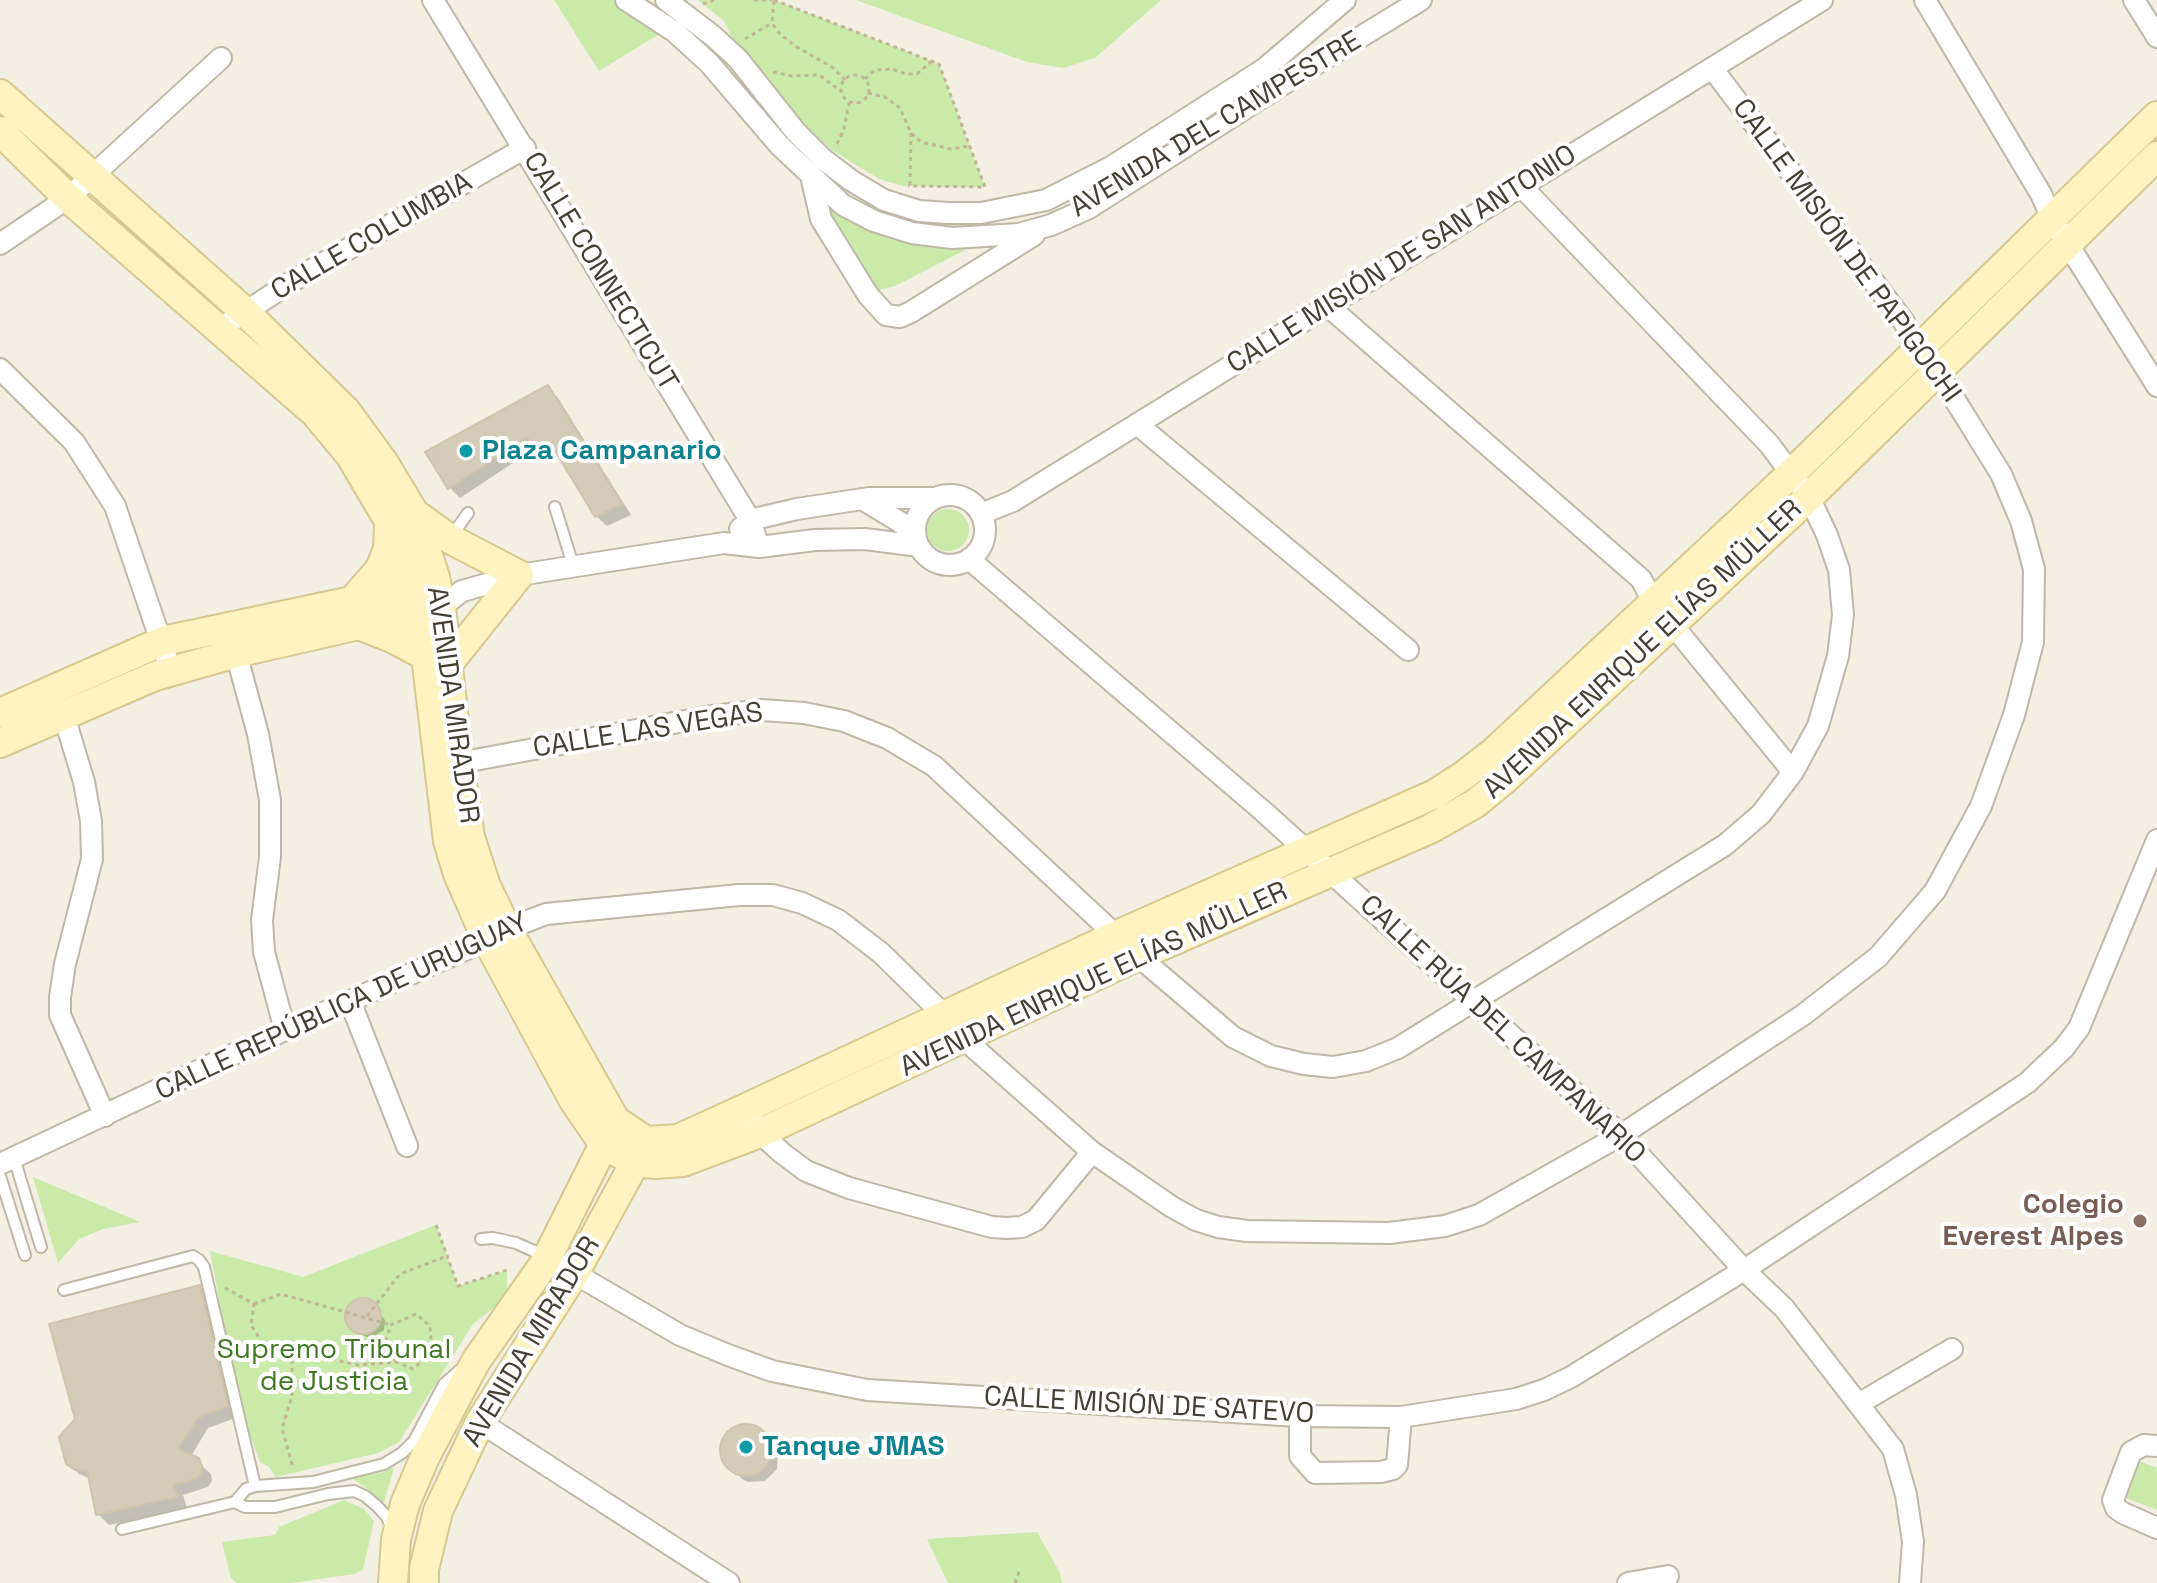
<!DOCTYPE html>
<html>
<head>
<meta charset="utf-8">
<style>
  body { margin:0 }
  canvas { display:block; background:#f3efe3 }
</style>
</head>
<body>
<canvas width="2157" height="1583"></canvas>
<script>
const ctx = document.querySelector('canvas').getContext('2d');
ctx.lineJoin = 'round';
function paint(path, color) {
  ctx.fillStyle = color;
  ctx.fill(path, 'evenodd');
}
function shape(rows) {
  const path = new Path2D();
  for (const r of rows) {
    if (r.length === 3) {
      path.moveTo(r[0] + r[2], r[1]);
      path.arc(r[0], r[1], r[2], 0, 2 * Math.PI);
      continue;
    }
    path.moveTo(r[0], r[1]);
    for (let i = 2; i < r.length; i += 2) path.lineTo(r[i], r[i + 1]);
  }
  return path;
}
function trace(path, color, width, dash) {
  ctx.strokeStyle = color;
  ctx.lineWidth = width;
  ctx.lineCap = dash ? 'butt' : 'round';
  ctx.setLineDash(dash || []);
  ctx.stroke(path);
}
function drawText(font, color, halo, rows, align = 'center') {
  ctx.font = font + ' "Space Grotesk",sans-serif';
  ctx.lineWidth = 8;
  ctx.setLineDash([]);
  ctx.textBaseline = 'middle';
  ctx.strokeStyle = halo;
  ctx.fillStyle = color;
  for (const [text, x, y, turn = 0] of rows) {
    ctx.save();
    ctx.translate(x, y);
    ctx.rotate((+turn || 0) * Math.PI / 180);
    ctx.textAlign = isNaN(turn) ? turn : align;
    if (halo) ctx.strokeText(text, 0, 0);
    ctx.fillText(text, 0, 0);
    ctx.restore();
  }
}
const green = shape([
  [554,0,631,0,671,27,599,71],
  [698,0,774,0,939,64,985,187,904,186,879,179,832,150,789,110,731,36,724,21],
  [856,0,1161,0,1095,58,1063,68,1027,62],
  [794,167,849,206,920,225,1016,224,895,286,872,292,822,225],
  [948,530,21],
  [33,1177,140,1222,103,1229,79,1239,58,1263],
  [436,1225,458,1286,507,1270,507,1293,496,1306,473,1324,399,1442,378,1453,276,1477,269,1467,260,1462,238,1402,210,1251,303,1277],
  [2137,1460,2157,1468,2157,1510,2123,1497],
  [394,1467,383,1507,365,1487,351,1478,381,1473],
  [344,1500,364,1509,374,1521,363,1570,354,1574,291,1583,237,1583,231,1578,222,1542,275,1535,279,1527],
  [1037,1532,1060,1573,1062,1583,948,1583,927,1539]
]);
const shadow = shape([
  [548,387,558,398,631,515,607,526,596,516,560,458,552,452,545,455,537,447,460,498,449,487],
  [199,1287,210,1297,238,1417,208,1428,191,1456,211,1474,212,1481,208,1487,183,1495,187,1508,109,1525,98,1514,91,1479,79,1474,67,1463],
  [360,1301,370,1302,385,1320,384,1330,371,1338,361,1335,348,1321,351,1306],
  [752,1426,768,1438,778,1452,777,1469,765,1481,748,1482,742,1479,723,1458,722,1443,730,1430,737,1427]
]);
const building = shape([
  [548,385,622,504,595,517,552,446,546,449,541,442,533,446,527,437,448,489,425,452,548,385],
  [200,1285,228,1406,198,1418,178,1449,199,1458,202,1466,201,1474,195,1479,173,1485,178,1497,96,1515,87,1470,75,1470,66,1464,59,1437,75,1419,49,1324,200,1285],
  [363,1316,18],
  [746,1450,26]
]);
const path = shape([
  [754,0,772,0],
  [774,0,939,64,985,187,908,186],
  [774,1,772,23,780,34,795,46,832,67,845,80],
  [703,4,714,0],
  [745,39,772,23],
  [773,72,792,76,819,75,842,92],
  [855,89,14],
  [865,79,875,70,892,69,906,74,917,74,932,61],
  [868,93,885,97,900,108,911,133,921,142,951,149,970,146],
  [837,144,844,129,849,103],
  [910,185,911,133],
  [436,1225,458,1286,507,1270,507,1273],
  [225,1288,254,1304,251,1325,266,1348,292,1357,292,1396,282,1428,293,1468],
  [254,1304,281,1294,391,1325],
  [367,1316,400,1274,447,1256],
  [292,1357,317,1356,358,1365,396,1362,413,1369,432,1352,450,1358],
  [396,1362,385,1342,391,1325,416,1314,430,1326,432,1352],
  [1015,1583,1020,1569]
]);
const service = shape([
  [555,507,573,565],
  [451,537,468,513],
  [14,1158,41,1247],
  [0,1176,25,1255],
  [481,1239,493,1238,516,1243,547,1257],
  [64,1290,193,1256,199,1260,204,1267,255,1486],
  [235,1502,246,1489,255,1486,313,1482,384,1464,402,1453,414,1441,444,1384,460,1370],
  [122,1529,235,1502,245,1507,275,1507,328,1494,354,1491,365,1496,377,1506,387,1517,392,1530]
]);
const minor = shape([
  [433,0,750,520,759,547],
  [626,0,675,32,709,63,780,146,843,205,874,221,912,233,952,238,1019,234,1051,225,1089,208,1285,83,1421,0],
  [666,0,713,36,738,59,796,132,823,159,852,181,884,200,919,211,948,213,981,213,1046,200,1111,167,1264,69,1345,0],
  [1925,0,2041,194,2052,219,2157,386],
  [2134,0,2157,37],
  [811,176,821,219,868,295,886,315,900,317,911,312,1034,235],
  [0,244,68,198,221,58],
  [1328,306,1641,579,1653,601,1793,772],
  [221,328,294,280,525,148],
  [0,369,74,442,115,506,171,671],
  [1137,424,1408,650],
  [950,530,35],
  [862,499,900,522,915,535],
  [981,514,1013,501,1822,0],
  [740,529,750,520,797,509,869,498,935,498],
  [969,559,1264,812,1621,1135,1744,1270,1784,1308,1893,1449,1906,1495,1913,1542,1910,1583],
  [441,607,462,591,519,575,724,543,759,547,815,540,865,539,919,546],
  [233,642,258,734,270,800,270,857,262,920,264,952,285,1030],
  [64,716,84,782,91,821,92,859,65,964,60,997,60,1015,105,1116],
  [448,765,706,717,762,710,804,713,844,721,887,738,934,766,1138,956,1233,1037,1271,1056,1304,1064,1333,1067,1366,1061,1398,1048,1725,845,1761,814,1793,772,1818,726,1838,656,1843,615,1839,570,1827,535,1809,497,1769,444,1521,186],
  [350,1001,407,1146],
  [964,1039,1092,1152,1172,1207,1196,1220,1218,1227,1247,1231,1389,1233,1445,1226,1479,1215,1621,1135,1803,1015,1878,957,1935,891,1981,806,2014,715,2033,642,2034,569,2021,521,2001,474,1937,371,1917,350,1904,322,1712,68],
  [754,1122,760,1133,782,1153,806,1171,849,1188,992,1227,1006,1228,1022,1227,1036,1220,1092,1152],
  [0,1164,285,1030,487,940,507,929,546,914,739,895,773,895,802,903,838,920,881,953,944,1015],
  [548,1258,680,1335,728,1355,772,1371,867,1390,1300,1416,1401,1417,1516,1399,1544,1390,1571,1377,1744,1270,2027,1083,2064,1048,2079,1028,2157,840],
  [1860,1403,1952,1349],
  [1300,1416,1300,1456,1315,1473,1381,1472,1393,1469,1397,1465,1401,1417],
  [480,1422,729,1583],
  [2157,1446,2144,1445,2131,1452,2113,1500,2116,1508,2123,1513,2157,1528],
  [1628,1583,1668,1576]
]);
const secondary = shape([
  [0,94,244,311,346,411,384,463,414,513,435,577,441,607,459,763,470,837,486,886,507,929,615,1120,646,1141],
  [0,131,68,198,315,413,350,455,389,521,410,582,426,656,448,841,458,874,487,940,574,1101,605,1146,636,1162,654,1164,683,1162,760,1133,1138,956,1430,829,1476,803,1505,779,1809,497,2157,156],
  [414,513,450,539,519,575,448,664],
  [353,600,380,569,388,549,389,526],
  [356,624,392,638,426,656],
  [0,713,163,641,352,601,426,579],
  [0,743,155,676,236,653,433,608],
  [646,1141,678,1139,746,1108,1117,935,1435,794,1463,776,1494,752,1791,474,2157,116],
  [393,1583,396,1539,405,1504,425,1457,476,1361,544,1264,610,1132],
  [424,1583,424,1569,438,1511,480,1422,574,1274,643,1148]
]);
const markers = [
  [466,451,8,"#0f9aa8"],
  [2140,1221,8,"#8d6e63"],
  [746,1447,8,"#0f9aa8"]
];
const streetNames = [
  ["AVENIDA DEL CAMPESTRE",1216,125,-31],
  ["CALLE COLUMBIA",372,237,-30],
  ["CALLE MISIÓN DE PAPIGOCHI",1846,251,54],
  ["CALLE MISIÓN DE SAN ANTONIO",1402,260,-32],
  ["CALLE CONNECTICUT",600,272,59],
  ["AVENIDA ENRIQUE ELÍAS MÜLLER",1643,650,-43],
  ["AVENIDA MIRADOR",452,705,82],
  ["CALLE LAS VEGAS",648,731,-9],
  ["AVENIDA ENRIQUE ELÍAS MÜLLER",1094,980,-25],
  ["CALLE REPÚBLICA DE URUGUAY",342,1007,-25],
  ["CALLE RÚA DEL CAMPANARIO",1502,1030,43],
  ["AVENIDA MIRADOR",532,1342,-59],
  ["CALLE MISIÓN DE SATEVO",1149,1406,3]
];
const cultureNames = [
  ["Plaza Campanario",482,451],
  ["Tanque JMAS",762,1447]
];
const educationNames = [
  ["Colegio",2124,1205],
  ["Everest Alpes",2124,1237]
];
const parkNames = [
  ["Supremo Tribunal",334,1350],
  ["de Justicia",334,1382]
];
paint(green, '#c9eaa9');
paint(shadow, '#0003');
paint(building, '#d5ccb8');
trace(building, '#d0c4ab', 2);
trace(service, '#bfb8a6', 14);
trace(minor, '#bfb8a6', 24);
trace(secondary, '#d6c890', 32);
trace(path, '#c2b596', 3, [4, 4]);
trace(service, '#fff', 10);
trace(minor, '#fff', 20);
trace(secondary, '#fff4c1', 28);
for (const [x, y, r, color] of markers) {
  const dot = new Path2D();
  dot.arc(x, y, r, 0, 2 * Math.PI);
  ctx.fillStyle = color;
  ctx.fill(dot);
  trace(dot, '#fff', 3);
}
drawText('28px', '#453f33', '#fff', streetNames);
drawText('bold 28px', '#0d838f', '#fff', cultureNames, 'left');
drawText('bold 28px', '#785e54', '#fff', educationNames, 'right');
drawText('28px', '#3f7a23', '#fff', parkNames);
</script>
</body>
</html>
